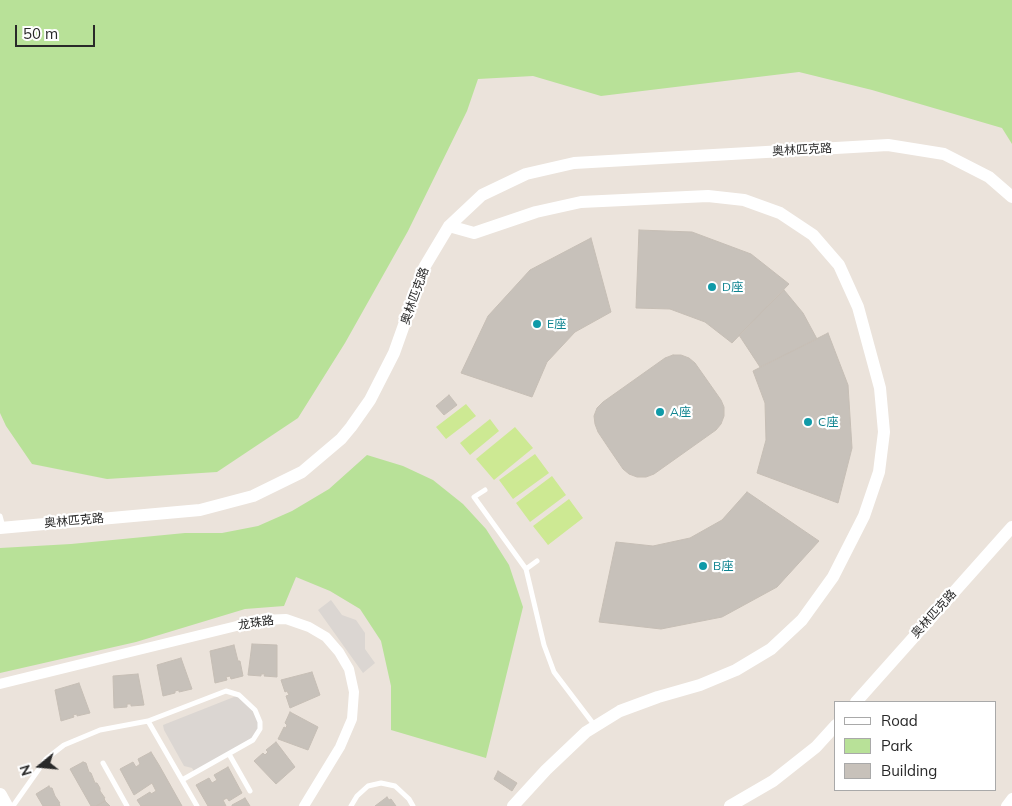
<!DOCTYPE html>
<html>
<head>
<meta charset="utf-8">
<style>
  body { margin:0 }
  #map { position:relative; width:1012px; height:806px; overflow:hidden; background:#ebe3db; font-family:Mulish,sans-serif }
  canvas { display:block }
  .legend { position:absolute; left:834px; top:701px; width:162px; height:90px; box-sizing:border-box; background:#fff; border:1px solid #a9a9a9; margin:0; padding:6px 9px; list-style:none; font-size:15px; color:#292929 }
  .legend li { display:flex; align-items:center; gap:10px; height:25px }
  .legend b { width:25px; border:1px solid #a9a9a9 }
  .north { position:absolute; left:15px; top:741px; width:50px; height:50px; -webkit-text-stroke:4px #fff; paint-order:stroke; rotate:253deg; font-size:14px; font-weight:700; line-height:20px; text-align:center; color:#292929 }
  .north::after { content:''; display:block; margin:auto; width:18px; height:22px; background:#292929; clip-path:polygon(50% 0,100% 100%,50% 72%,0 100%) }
  .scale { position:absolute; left:15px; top:25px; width:80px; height:22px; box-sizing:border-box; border:2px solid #292929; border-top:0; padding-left:6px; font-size:15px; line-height:18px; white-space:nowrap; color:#292929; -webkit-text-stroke:4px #fff; paint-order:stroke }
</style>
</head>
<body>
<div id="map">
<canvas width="1012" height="806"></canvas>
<ul class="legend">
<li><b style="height:6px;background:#fff"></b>Road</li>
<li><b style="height:14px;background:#b8e198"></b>Park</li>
<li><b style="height:14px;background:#c7c1ba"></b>Building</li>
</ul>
<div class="north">N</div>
<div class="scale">50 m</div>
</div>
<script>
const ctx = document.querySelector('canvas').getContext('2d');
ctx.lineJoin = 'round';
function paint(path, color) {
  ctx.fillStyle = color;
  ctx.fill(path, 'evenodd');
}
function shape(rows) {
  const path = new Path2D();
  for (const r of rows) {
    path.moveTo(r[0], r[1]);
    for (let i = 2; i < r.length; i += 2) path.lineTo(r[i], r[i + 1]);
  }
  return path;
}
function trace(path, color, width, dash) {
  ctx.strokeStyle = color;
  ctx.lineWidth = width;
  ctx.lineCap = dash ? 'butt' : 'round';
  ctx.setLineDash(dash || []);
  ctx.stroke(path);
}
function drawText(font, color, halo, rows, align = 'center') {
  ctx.font = font + ' Mulish,"Noto Sans SC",sans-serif';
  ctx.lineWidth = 4.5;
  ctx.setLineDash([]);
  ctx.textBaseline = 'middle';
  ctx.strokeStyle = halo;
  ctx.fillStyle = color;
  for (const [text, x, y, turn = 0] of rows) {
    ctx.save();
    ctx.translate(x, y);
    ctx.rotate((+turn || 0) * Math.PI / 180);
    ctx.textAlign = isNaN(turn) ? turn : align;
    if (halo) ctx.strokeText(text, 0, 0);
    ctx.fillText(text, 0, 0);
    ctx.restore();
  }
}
const green = shape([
  [0,0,1012,0,1012,144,1002,128,872,90,799,72,601,96,533,76,478,79,467,111,408,231,345,343,298,418,217,472,107,479,32,464,6,426,0,413],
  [367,455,403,466,433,480,463,504,486,529,509,565,523,607,486,758,391,730,391,686,381,641,360,609,330,591,296,577,284,606,245,609,136,642,0,673,0,548,71,544,185,533,222,533,258,526,292,511,329,489]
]);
const pitch = shape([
  [466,404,476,416,446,439,436,427],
  [490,419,499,431,470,455,460,443],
  [515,427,533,448,494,480,476,459],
  [535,454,549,473,513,499,499,480],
  [552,476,566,495,530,522,516,503],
  [569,499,583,518,548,545,533,526]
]);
const plaza = shape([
  [331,600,342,615,356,620,365,633,365,649,375,663,363,673,318,610],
  [239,695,258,716,258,734,195,773,192,768,184,766,164,730,163,725]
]);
const building = shape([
  [639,230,692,232,751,254,789,284,732,343,705,322,670,309,636,308,639,230],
  [591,238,611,312,575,332,547,362,532,397,461,373,488,316,530,270,591,238],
  [784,290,803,313,817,339,760,367,739,335,784,290],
  [828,333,848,385,852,448,838,503,757,473,766,440,765,403,753,371,828,333],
  [673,355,681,355,689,358,695,363,721,400,724,407,724,416,721,424,716,430,654,474,646,477,637,477,629,474,623,469,610,450,598,432,595,424,594,416,597,408,603,402,665,358,673,355],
  [449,395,457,405,444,415,436,406,449,395],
  [747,492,819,541,777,587,722,617,661,629,599,622,616,542,653,546,690,538,722,520,747,492],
  [252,644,277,645,277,677,264,676,265,674,261,674,261,676,248,675,252,644],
  [234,645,238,661,240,661,243,676,231,679,230,676,226,677,227,680,215,683,210,651,234,645],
  [181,658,192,689,179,692,179,690,175,691,175,693,163,696,157,665,181,658],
  [312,672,320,695,290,708,286,696,289,695,287,691,285,692,281,680,312,672],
  [138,674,144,705,131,706,131,704,127,704,127,707,114,708,113,676,138,674],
  [79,683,90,713,77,716,77,714,73,715,74,717,61,721,55,690,79,683],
  [290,712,318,727,308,750,278,739,284,727,286,728,287,725,285,723,290,712],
  [276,742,295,767,276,784,254,761,263,753,265,755,268,752,266,750,276,742],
  [151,752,159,765,182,806,141,806,137,800,150,792,151,794,156,791,152,783,134,795,120,769,133,762,136,767,140,764,138,759,151,752],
  [83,762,86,763,89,772,91,773,95,783,97,783,100,788,100,791,105,798,104,798,105,801,96,806,91,806,70,769,83,762],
  [228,767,242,793,229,801,227,798,223,800,226,806,208,806,196,785,209,778,212,783,217,780,214,775,228,767],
  [498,771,517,783,512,791,494,779,498,771],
  [49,786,50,788,52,788,55,796,60,803,59,803,60,806,43,806,36,794,49,786],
  [387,797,389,800,391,799,396,806,375,806,387,797],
  [245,798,250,806,232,806,232,805,245,798],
  [105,801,110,806,96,806,105,801]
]);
const service = shape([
  [485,490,474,497,526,569,544,645,554,672,595,726],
  [0,516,3,527],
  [526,569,537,561],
  [148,721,226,691,239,695,255,710,260,722,260,729,253,740,182,780],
  [229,754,250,791],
  [103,763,127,806],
  [13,806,46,759,64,745,100,730,148,721,197,806],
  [351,806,357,796,368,786,381,783,395,786,409,799,413,806]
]);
const minor = shape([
  [0,684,261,620,286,619,309,627,326,637,339,652,349,669,354,692,352,719,340,747,304,806],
  [1006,806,1012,798]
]);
const tertiary = shape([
  [449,226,474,233,536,212,581,202,708,196,744,200,780,213,813,235,839,265,858,307,880,388,884,432,879,472,864,516,833,577,802,620,771,649,736,670,700,685,658,697,620,711,586,732,546,770,513,806],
  [0,528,200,510,253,496,302,472,341,439,351,427,370,400,394,353,425,266,449,226,482,195,526,174,574,163,888,145,944,154,989,177,1012,197],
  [856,702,1012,527],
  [730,806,773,781,816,747,836,725]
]);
const secondary = shape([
  [0,795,6,806]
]);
const markers = [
  [712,287,5,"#0f9aa8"],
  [537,324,5,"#0f9aa8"],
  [660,412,5,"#0f9aa8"],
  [808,422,5,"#0f9aa8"],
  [703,566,5,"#0f9aa8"]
];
const streetNames = [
  ["奥林匹克路",802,150,-3],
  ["奥林匹克路",415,296,-70],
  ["奥林匹克路",74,521,-5],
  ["奥林匹克路",934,614,-48],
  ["龙珠路",256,623,-9]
];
const cultureNames = [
  ["D座",722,287],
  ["E座",547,324],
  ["A座",670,412],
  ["C座",818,422],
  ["B座",713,566]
];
paint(green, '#b8e198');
paint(pitch, '#cde993');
paint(plaza, '#dbd6d2');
paint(building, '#c7c1ba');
trace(building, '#c6beb5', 1);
trace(service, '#fff', 5);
trace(minor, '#fff', 10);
trace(tertiary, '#fff', 12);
trace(secondary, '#fff', 14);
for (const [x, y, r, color] of markers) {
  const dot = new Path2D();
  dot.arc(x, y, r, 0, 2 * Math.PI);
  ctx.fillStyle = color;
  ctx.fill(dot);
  trace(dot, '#fff', 2);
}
drawText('12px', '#292929', '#fff', streetNames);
drawText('12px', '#0d838f', '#fff', cultureNames, 'left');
</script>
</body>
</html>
